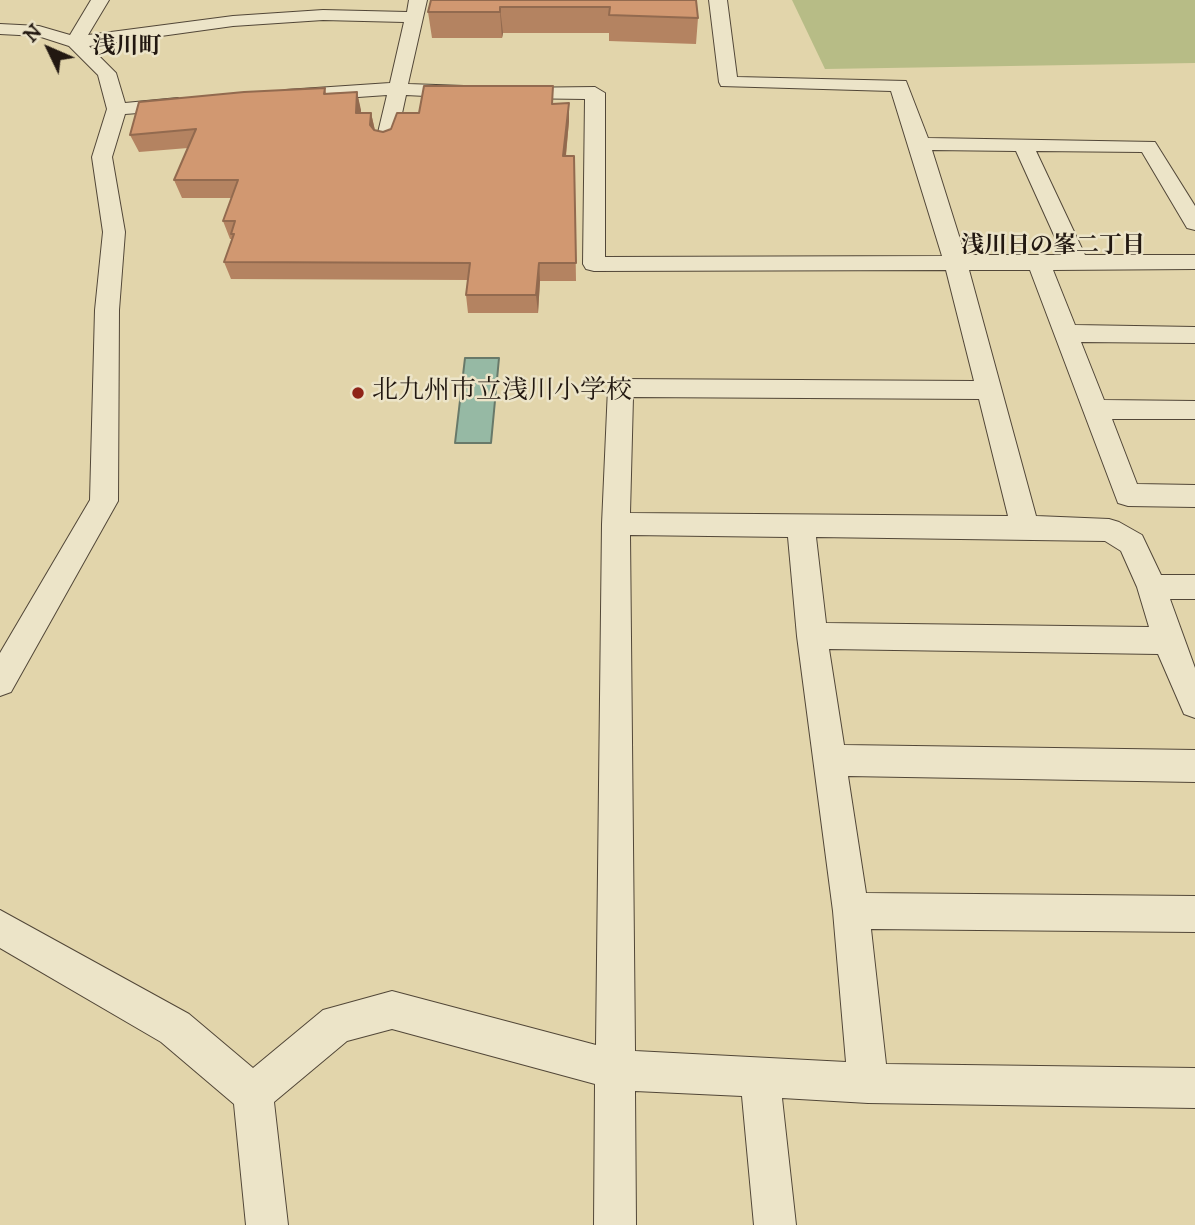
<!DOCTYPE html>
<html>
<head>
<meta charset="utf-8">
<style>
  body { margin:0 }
  #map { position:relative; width:1195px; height:1225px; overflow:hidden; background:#e2d5ab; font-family:"IM FELL DW Pica",serif }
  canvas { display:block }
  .north { position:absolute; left:14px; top:14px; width:70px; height:70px; -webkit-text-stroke:5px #ece4c8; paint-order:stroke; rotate:314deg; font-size:19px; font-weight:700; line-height:28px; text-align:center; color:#221811 }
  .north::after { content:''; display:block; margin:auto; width:24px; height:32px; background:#221811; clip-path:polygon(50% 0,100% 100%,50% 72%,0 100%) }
</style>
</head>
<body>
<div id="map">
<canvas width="1195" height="1225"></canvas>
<div class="north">N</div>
</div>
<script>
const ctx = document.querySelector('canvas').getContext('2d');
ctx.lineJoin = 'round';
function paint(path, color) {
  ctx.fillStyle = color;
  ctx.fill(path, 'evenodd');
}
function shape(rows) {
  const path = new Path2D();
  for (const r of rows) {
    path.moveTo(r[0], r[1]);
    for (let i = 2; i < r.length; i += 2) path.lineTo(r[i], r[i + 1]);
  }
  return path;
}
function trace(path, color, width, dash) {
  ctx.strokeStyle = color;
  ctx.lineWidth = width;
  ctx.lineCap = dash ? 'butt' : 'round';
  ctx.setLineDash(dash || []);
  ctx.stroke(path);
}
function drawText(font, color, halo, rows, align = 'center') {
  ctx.font = font + ' "IM FELL DW Pica","Noto Serif JP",serif';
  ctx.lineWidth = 5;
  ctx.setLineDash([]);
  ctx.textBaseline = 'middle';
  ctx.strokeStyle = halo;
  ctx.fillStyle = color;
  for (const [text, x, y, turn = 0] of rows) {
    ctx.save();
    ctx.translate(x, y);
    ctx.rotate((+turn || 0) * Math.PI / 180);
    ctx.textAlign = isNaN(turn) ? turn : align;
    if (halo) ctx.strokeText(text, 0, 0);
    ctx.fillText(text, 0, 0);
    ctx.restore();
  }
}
const green = shape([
  [792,0,1195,0,1195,63,825,69]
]);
const water = shape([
  [465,358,499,358,491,443,455,443,465,358]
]);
const street = shape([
  [91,0,109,0,88,35,233,16,323,10,407,12,409,0,427,0,408,84,464,86,474,92,464,98,406,95,396,141,393,145,386,147,379,145,376,141,387,95,286,102,276,96,286,90,390,83,404,22,323,20,233,26,89,46,116,73,125,103,178,98,188,104,178,110,125,114,112,157,125,232,119,310,118,501,11,692,0,696,0,653,90,500,95,310,103,232,92,157,107,109,98,75,69,46,38,36,0,34,0,24,39,26,70,35,91,0],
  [709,0,727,0,737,77,906,81,928,138,1155,142,1195,206,1195,230,1187,228,1142,152,1036,151,1085,255,1195,255,1195,269,1053,270,1075,325,1195,327,1195,343,1081,342,1104,400,1195,401,1195,419,1112,419,1137,484,1195,485,1195,507,1128,506,1118,503,1030,270,969,270,1036,516,1109,519,1119,522,1142,535,1161,575,1195,575,1195,599,1170,599,1195,668,1195,718,1184,714,1158,654,829,649,844,745,1195,750,1195,782,848,776,866,893,1195,896,1195,932,871,929,886,1064,1195,1068,1195,1108,868,1103,782,1098,796,1225,754,1225,742,1096,635,1091,636,1225,594,1225,595,1084,392,1029,347,1041,274,1102,288,1225,246,1225,234,1104,161,1042,0,948,0,910,189,1014,253,1068,323,1010,392,991,596,1045,602,524,608,388,612,382,621,379,974,381,946,270,594,271,586,269,583,264,585,99,514,98,507,96,504,92,507,88,595,87,605,93,605,257,942,256,891,91,721,86,719,82,709,0],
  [932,150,1016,151,1063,255,965,255,932,150],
  [633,397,979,399,1008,516,630,513,633,397],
  [630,535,788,537,797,636,833,911,846,1062,635,1051,630,535],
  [816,537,1105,541,1121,551,1137,587,1149,627,826,623,816,537]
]);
const wall = shape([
  [431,0,696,0,698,18,696,44,609,41,609,33,503,33,502,38,432,38,428,12],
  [325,88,326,93,357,92,361,113,371,113,375,130,383,132,391,129,419,113,569,103,569,121,566,156,574,156,576,281,540,281,538,313,468,313,466,295,468,280,231,279,224,262,233,239,230,239,223,221,232,198,182,198,174,180,188,148,139,152,130,135]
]);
const shadedWall = shape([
  [500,7,503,33,502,38,500,12],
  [357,92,361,110,360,131,356,113],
  [569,103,569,121,564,174,563,156],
  [371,113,375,131,370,125],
  [539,263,540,281,538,313,536,295]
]);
const building = shape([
  [431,0,696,0,698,18,609,15,610,7,500,7,500,12,428,12,431,0],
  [424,86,553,86,552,104,569,103,563,156,574,156,576,263,539,263,536,295,466,295,470,263,224,262,234,234,231,234,235,221,223,221,238,180,174,180,196,129,130,135,139,102,244,92,325,88,324,94,357,92,356,113,371,113,370,125,374,130,383,132,391,129,397,113,419,113,424,86]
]);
const markers = [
  [358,393,7,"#8f2418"]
];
const farNeighbourhoodnames = [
  ["浅川町",127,48],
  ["浅川日の峯二丁目",1053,247]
];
const poiNames = [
  ["北九州市立浅川小学校",372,393]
];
paint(green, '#b7bc86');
paint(water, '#96b9a4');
trace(water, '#687969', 2);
trace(street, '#524738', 2);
paint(street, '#ece4c8');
paint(wall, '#b48361');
paint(shadedWall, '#926a4f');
paint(building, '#d19871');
trace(building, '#926a4f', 2);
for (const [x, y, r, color] of markers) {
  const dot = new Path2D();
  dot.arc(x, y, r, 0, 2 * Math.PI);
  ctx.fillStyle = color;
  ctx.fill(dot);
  trace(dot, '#ece4c8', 2.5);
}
drawText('bold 23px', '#221811', '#ece4c8', farNeighbourhoodnames);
drawText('26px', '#221811', '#ece4c8', poiNames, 'left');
</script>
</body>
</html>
